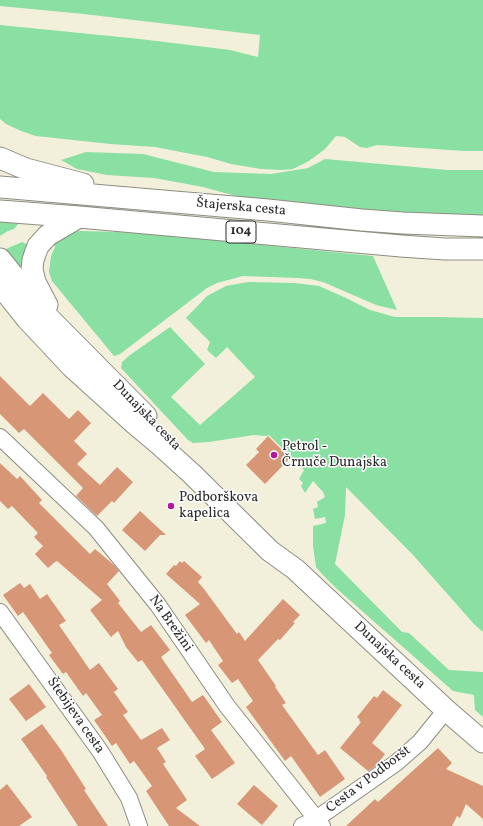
<!DOCTYPE html>
<html>
<head>
<meta charset="utf-8">
<style>
  body { margin:0 }
  canvas { display:block; background:#f2efdb }
</style>
</head>
<body>
<canvas width="483" height="826"></canvas>
<script>
const ctx = document.querySelector('canvas').getContext('2d');
ctx.lineJoin = 'round';
function paint(path, color) {
  ctx.fillStyle = color;
  ctx.fill(path, 'evenodd');
}
function shape(rows) {
  const path = new Path2D();
  for (const r of rows) {
    path.moveTo(r[0], r[1]);
    for (let i = 2; i < r.length; i += 2) path.lineTo(r[i], r[i + 1]);
  }
  return path;
}
function trace(path, color, width, dash) {
  ctx.strokeStyle = color;
  ctx.lineWidth = width;
  ctx.lineCap = dash ? 'butt' : 'round';
  ctx.setLineDash(dash || []);
  ctx.stroke(path);
}
function drawText(font, color, halo, rows, align = 'center') {
  ctx.font = font + ' Vollkorn,serif';
  ctx.lineWidth = 3;
  ctx.setLineDash([]);
  ctx.textBaseline = 'middle';
  ctx.strokeStyle = halo;
  ctx.fillStyle = color;
  for (const [text, x, y, turn = 0] of rows) {
    ctx.save();
    ctx.translate(x, y);
    ctx.rotate((+turn || 0) * Math.PI / 180);
    ctx.textAlign = isNaN(turn) ? turn : align;
    if (halo) ctx.strokeText(text, 0, 0);
    ctx.fillText(text, 0, 0);
    ctx.restore();
  }
}
const green = shape([
  [0,0,483,0,483,151,464,151,377,145,367,148,360,147,345,137,336,136,325,149,309,161,293,169,282,170,261,169,231,164,207,157,155,147,110,144,36,136,21,131,6,124,0,119,0,25,140,39,230,50,258,57,260,35,84,14,0,6],
  [86,152,143,154,214,172,271,174,308,168,325,159,448,170,483,170,483,216,360,211,247,199,203,187,154,178,107,175,77,169,61,160],
  [0,222,19,222,19,223,14,229,8,231,0,236],
  [81,231,155,233,273,246,373,256,397,310,376,305,323,282,310,279,298,278,243,276,217,283,207,288,120,354,114,356,52,281,49,272,51,256,55,247,53,242,69,232],
  [22,242,29,245,25,268,21,270,6,250,8,248],
  [248,282,295,283,319,286,346,298,370,310,395,317,435,317,483,318,483,632,474,624,413,555,346,487,345,515,335,564,402,632,409,633,449,670,483,672,483,717,475,710,474,695,453,691,337,589,322,574,316,567,313,546,313,526,326,523,325,517,315,519,313,509,318,507,317,502,325,497,323,492,313,481,305,493,301,486,303,483,299,479,304,470,269,435,266,436,254,435,209,442,193,443,188,440,121,368,122,362,130,355,170,327,205,364,171,397,200,425,255,377,227,347,216,358,207,350,210,342,186,318,207,296,226,286]
]);
const building = shape([
  [0,376,30,406,43,393,69,419,78,410,91,423,74,441,87,454,77,464,100,485,117,467,133,482,114,503,112,501,97,516,76,496,83,488,24,429,19,433,0,414],
  [268,436,290,458,265,484,246,465,259,452,256,449],
  [0,463,17,479,20,476,42,500,39,503,90,554,95,549,114,565,119,571,107,584,120,601,118,603,141,632,151,625,170,650,161,657,192,702,203,695,222,722,211,730,235,763,212,779,195,756,205,749,142,660,138,662,126,647,118,631,111,637,90,610,102,600,57,561,55,562,48,568,35,554,43,546,34,537,38,533,12,506,8,509,0,501],
  [140,511,166,535,160,535,145,551,122,530],
  [180,561,182,563,184,561,202,577,198,582,204,589,237,634,239,632,245,641,283,599,300,615,293,622,295,623,280,640,278,639,258,660,276,686,275,687,286,703,282,705,318,755,325,750,345,779,320,797,291,756,285,761,246,707,253,701,238,679,232,683,218,665,223,661,209,640,206,643,185,615,200,604,166,574,174,565,176,566],
  [20,583,24,588,30,584,40,599,47,594,66,621,59,625,90,670,99,663,118,689,114,692,128,712,123,715,141,740,162,728,170,740,157,748,166,762,163,764,187,800,176,808,200,826,169,826,146,791,152,786,134,761,130,764,116,743,112,746,94,720,102,715,86,693,83,696,66,672,63,674,49,655,52,653,23,612,18,616,3,595],
  [29,684,46,707,26,721,9,699],
  [383,690,402,705,372,743,385,754,376,766,368,771,340,748,361,722,359,721,360,720,357,717,374,696,377,698],
  [42,724,61,750,86,789,84,790,108,826,78,826,46,777,47,776,21,739],
  [438,748,452,763,446,769,483,786,483,819,466,804,460,818,457,816,452,826,346,826,375,799,378,802],
  [7,784,32,817,19,826,0,826,0,790],
  [254,785,278,806,262,825,237,804]
]);
const minor = shape([
  [0,437,96,528,158,605,227,706,322,826],
  [0,612,100,751,129,798,139,826],
  [302,826,316,819,396,763,420,742,446,710]
]);
const major = shape([
  [0,158,26,169,83,184],
  [0,187,268,210,362,220,403,223,483,226],
  [0,211,79,217,401,246,445,249,483,249],
  [0,259,40,309,146,416],
  [0,285,27,319,72,367,135,424,160,445,192,474,270,551,295,569,446,710,483,742],
  [47,305,35,282,32,269,33,260,35,254,38,246,48,235,79,217]
]);
const markers = [
  [274,455,4,"#b5179e"],
  [171,506,4,"#b5179e"]
];
const shields = [
  [241,232,30]
];
const shieldNames = [
  ["104",241,232]
];
const streetNames = [
  ["Štajerska cesta",241,208,5],
  ["Dunajska cesta",146,416,46],
  ["Na Brežini",170,624,55],
  ["Dunajska cesta",389,656,43],
  ["Štebijeva cesta",75,716,55],
  ["Cesta v Podboršt",369,780,-37]
];
const poiNames = [
  ["Petrol -",282,447],
  ["Črnuče Dunajska",282,463],
  ["Podborškova",179,498],
  ["kapelica",179,514]
];
paint(green, '#8ae0a3');
paint(building, '#d79777');
trace(minor, '#8e8d83', 18);
trace(major, '#8e8d83', 23);
trace(minor, '#fff', 16);
trace(major, '#fff', 21);
for (const [x, y, r, color] of markers) {
  const dot = new Path2D();
  dot.arc(x, y, r, 0, 2 * Math.PI);
  ctx.fillStyle = color;
  ctx.fill(dot);
  trace(dot, '#fff', 1.5);
}
for (const [x, y, w] of shields) {
  const box = new Path2D();
  box.roundRect(x - w / 2, y - 11, w, 22, 3);
  ctx.fillStyle = '#fff';
  ctx.fill(box);
  trace(box, '#2b2b2b', 1);
}
drawText('bold 13px', '#2b2b2b', null, shieldNames);
drawText('14px', '#2b2b2b', '#fff', streetNames);
drawText('14px', '#2b2b2b', '#fff', poiNames, 'left');
</script>
</body>
</html>
